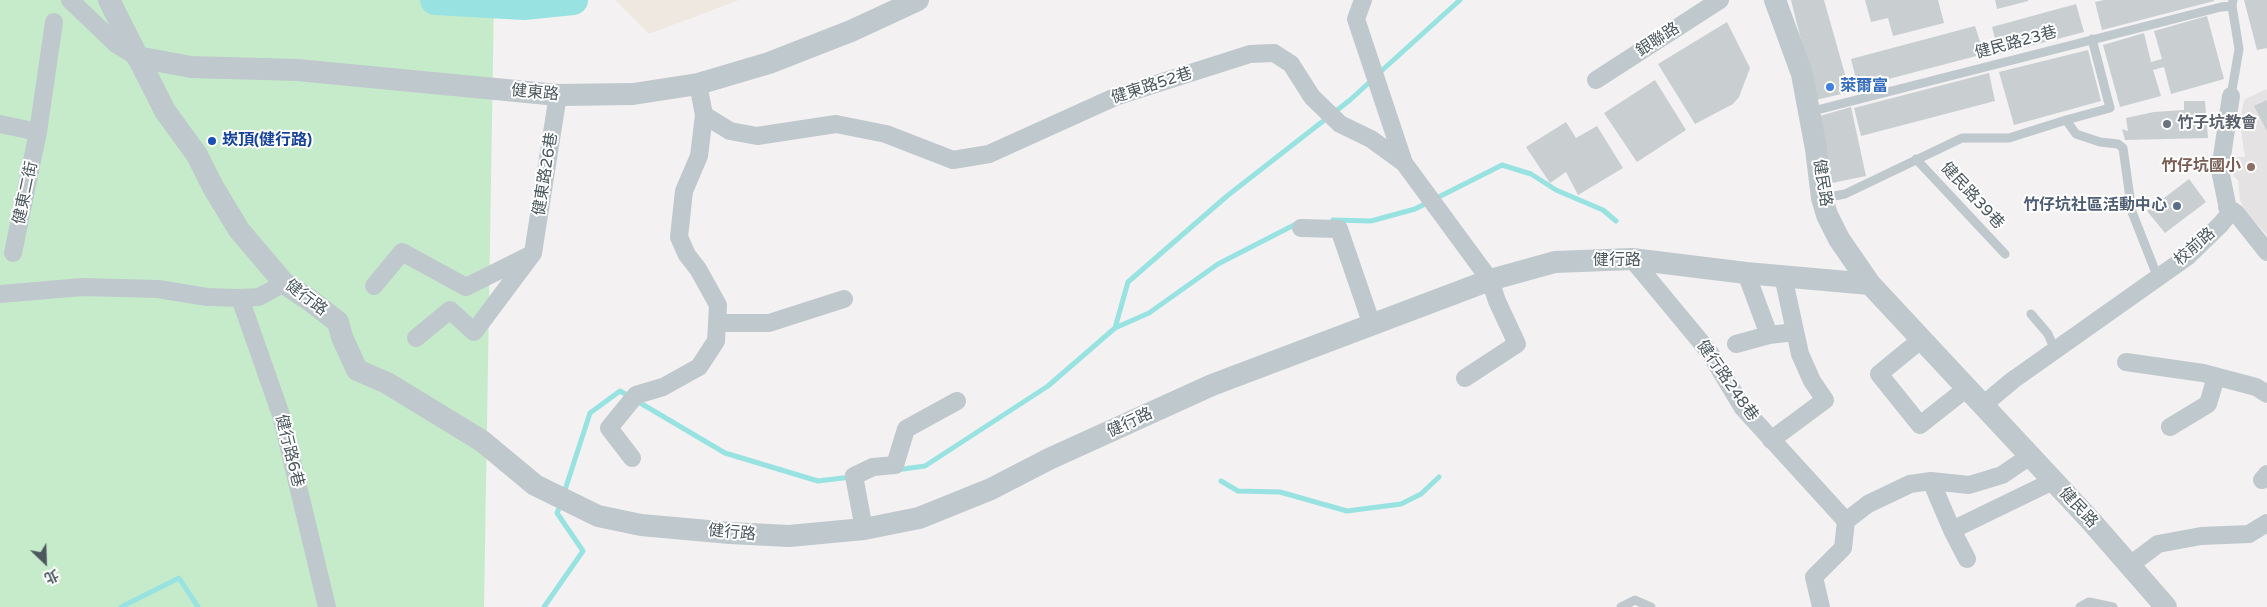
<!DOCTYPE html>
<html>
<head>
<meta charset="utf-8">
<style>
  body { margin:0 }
  #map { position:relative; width:2267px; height:607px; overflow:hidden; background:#f3f1f2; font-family:"Varela Round","Noto Sans TC",sans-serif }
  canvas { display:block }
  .north { position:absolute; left:20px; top:537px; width:50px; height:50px; -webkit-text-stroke:4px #fff; paint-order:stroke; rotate:156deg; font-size:14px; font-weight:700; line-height:20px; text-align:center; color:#4b585d }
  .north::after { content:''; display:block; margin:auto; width:18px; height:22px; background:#4b585d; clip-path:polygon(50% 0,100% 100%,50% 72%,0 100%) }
</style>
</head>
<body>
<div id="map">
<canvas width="2267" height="607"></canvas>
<div class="north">北</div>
</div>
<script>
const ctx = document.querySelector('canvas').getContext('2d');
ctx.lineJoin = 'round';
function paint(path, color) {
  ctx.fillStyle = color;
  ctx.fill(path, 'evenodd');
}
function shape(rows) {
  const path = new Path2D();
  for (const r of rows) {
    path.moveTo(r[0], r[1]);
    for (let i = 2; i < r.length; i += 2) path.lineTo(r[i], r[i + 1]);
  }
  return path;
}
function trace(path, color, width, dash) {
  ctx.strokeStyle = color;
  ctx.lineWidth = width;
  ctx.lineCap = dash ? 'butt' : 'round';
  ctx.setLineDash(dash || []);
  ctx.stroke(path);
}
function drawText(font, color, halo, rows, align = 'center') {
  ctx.font = font + ' "Varela Round","Noto Sans TC",sans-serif';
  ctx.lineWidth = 4;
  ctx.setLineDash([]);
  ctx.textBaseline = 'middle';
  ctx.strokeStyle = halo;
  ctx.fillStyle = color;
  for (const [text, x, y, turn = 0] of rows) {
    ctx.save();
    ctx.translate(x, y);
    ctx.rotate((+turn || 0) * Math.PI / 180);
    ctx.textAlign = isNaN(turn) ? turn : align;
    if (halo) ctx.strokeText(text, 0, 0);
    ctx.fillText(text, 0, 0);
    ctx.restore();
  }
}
const education = shape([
  [2267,89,2267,235,2245,211,2240,200,2238,180,2233,176,2235,157,2245,157,2240,123,2243,104,2245,99]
]);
const green = shape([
  [0,0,494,0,484,607,0,607]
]);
const sand = shape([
  [615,0,739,0,649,34]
]);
const stream = shape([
  [1378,74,1460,0],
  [1333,220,1371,221,1415,209,1502,165,1531,174,1556,190,1603,210,1616,221],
  [1115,328,1149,313,1218,264,1298,223],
  [896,470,925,466,1048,386,1115,328,1128,282,1227,196,1350,100,1372,80],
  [1221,481,1238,491,1280,492,1347,511,1401,504,1421,494,1439,477],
  [564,493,590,413,620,391,725,453,818,481,851,477],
  [121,607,179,578,198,607],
  [544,607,583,551,557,513,561,504]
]);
const river = shape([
  [435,0,524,5,573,0]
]);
const building = shape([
  [1791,0,1824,0,1850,92,1816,100],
  [1865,0,1938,0,1944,23,1893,36,1888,18,1871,22],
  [1995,0,2028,0,2028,1,1997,9],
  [2104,0,2214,0,2214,1,2102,30,2095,2],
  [2244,0,2267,0,2267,48,2257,50],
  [2076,4,2084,32,1999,54,1992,27],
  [2207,16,2224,79,2171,94,2164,67,2153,70,2161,96,2120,107,2103,45,2144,33,2151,62,2162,59,2154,31],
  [1727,22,1750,68,1739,97,1733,104,1695,124,1658,64],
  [1975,26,1984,54,1858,87,1851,59],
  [2088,50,2101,101,2014,125,1999,72],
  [1989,73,1995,101,1861,136,1854,108],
  [1655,80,1686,130,1637,162,1604,113],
  [2267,100,2267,131,2254,106],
  [2184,101,2205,101,2208,138,2125,140,2122,129,2128,131,2126,118,2154,112,2184,110],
  [1851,107,1866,176,1827,184,1820,116],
  [1566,122,1576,138,1597,126,1623,168,1578,195,1566,172,1550,183,1526,147],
  [2189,179,2206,202,2165,233,2147,211]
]);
const service = shape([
  [2231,96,2239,49,2232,6,2233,0],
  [1809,112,2221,7,2232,6],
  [2066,120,2110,108,2092,39],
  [1916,159,2005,254],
  [1823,198,1845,194,1962,138,2009,138,2066,120,2076,134,2100,142,2118,144,2123,148,2132,212,2158,278],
  [2031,314,2048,334,2055,350],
  [1621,607,1635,600,1651,607],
  [2080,607,2089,602,2113,607]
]);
const minor = shape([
  [70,0,116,44,137,57],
  [1363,0,1356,19,1404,163],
  [1596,80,1720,0],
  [704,115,730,131,757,136,836,124,886,134,953,160,989,154,1115,97,1250,54,1274,53,1291,64,1312,97,1340,124,1371,139,1404,163,1490,280,1497,301,1517,344,1465,378],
  [0,124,38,132],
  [2227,207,2236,213,2267,252],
  [1301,228,1339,229,1372,325],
  [13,253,38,132,54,22],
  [1632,259,1710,353,1743,408,1846,521],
  [1746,273,1769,335],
  [374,286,402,252,466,287,530,255],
  [0,294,82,287,158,289,207,297,240,298,259,297,284,283],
  [240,298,281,415,327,607],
  [717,323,769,323,844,299],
  [416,338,450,310,474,332,533,253,558,95],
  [1923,338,1879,374,1920,425,1967,388],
  [1736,344,1769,335,1795,332],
  [2126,362,2203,373,2256,387,2267,394],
  [1983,405,2013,380,2187,257,2221,224,2229,214,2220,170,2231,96],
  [2170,427,2208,404,2216,377],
  [1771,440,1825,400,1812,381,1800,354,1783,276],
  [632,458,609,428,636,395,663,387,699,367,716,341,718,305,698,269,687,255,679,237,684,191,699,156,704,115,698,84],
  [2262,480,2267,474],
  [1931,481,1952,530,1967,559],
  [864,529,854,476,873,467,895,465,906,429,957,401],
  [1952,530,2053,481],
  [2130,565,2158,544,2201,536,2249,534,2267,523],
  [1821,607,1814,577,1843,548,1846,521,1868,504,1910,484,1931,481,1969,485,1989,479,2002,475,2030,456]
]);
const tertiary = shape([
  [109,0,165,111,197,155,213,187,239,230,284,283,311,301,338,322,342,337,357,370,387,383,482,441,535,485,598,516,641,525,730,533,789,536,864,529,919,518,991,489,1049,459,1212,385,1490,280,1555,262,1632,259,1746,273,1870,284],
  [1775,0,1802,74,1816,149,1822,198,1827,215,1839,239,1870,284,2090,520,2166,607],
  [137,57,191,67,297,70,558,95,633,94,698,84,769,63,851,31,918,0]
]);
const markers = [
  [1830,87,5,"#3f7fe0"],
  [2167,124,5,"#6b7280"],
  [212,141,5,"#1a4fb4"],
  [2251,167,5,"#8d6e63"],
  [2177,206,5,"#5c6f8a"]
];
const streetNames = [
  ["銀聯路",1658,40,-33],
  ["健民路23巷",2016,43,-15],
  ["健東路52巷",1152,86,-18],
  ["健東路",535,93,5],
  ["健東路26巷",546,174,-81],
  ["健民路",1822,183,81],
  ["健東二街",26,193,-78],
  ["健民路39巷",1972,196,47],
  ["校前路",2195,247,-41],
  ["健行路",1617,261],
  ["健行路",306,298,37],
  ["健行路248巷",1727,381,55],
  ["健行路",1130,423,-25],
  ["健行路6巷",289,451,76],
  ["健民路",2078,508,47],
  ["健行路",732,533,5]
];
const shopNames = [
  ["萊爾富",1840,87]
];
const worshipNames = [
  ["竹子坑教會",2177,124]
];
const transitNames = [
  ["崁頂(健行路)",222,141]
];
const educationNames = [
  ["竹仔坑國小",2241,167]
];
const serviceNames = [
  ["竹仔坑社區活動中心",2167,206]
];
paint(education, '#e4e2e3');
paint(green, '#c6ebcb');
paint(sand, '#efe8e1');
trace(stream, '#98e3e1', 5);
trace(river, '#98e3e1', 30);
paint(building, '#c9ced0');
trace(service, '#bfc8cc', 9);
trace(minor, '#bfc8cc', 18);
trace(tertiary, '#bfc8cc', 22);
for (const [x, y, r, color] of markers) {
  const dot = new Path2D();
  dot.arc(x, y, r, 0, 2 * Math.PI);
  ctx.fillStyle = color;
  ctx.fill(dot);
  trace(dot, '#fff', 2);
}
drawText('16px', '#4b585d', '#fff', streetNames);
drawText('bold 16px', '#366cbe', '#fff', shopNames, 'left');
drawText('bold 16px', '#5b616d', '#fff', worshipNames, 'left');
drawText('bold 16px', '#164399', '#fff', transitNames, 'left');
drawText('bold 16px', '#785e54', '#fff', educationNames, 'right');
drawText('bold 16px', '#4e5e75', '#fff', serviceNames, 'right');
</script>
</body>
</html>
